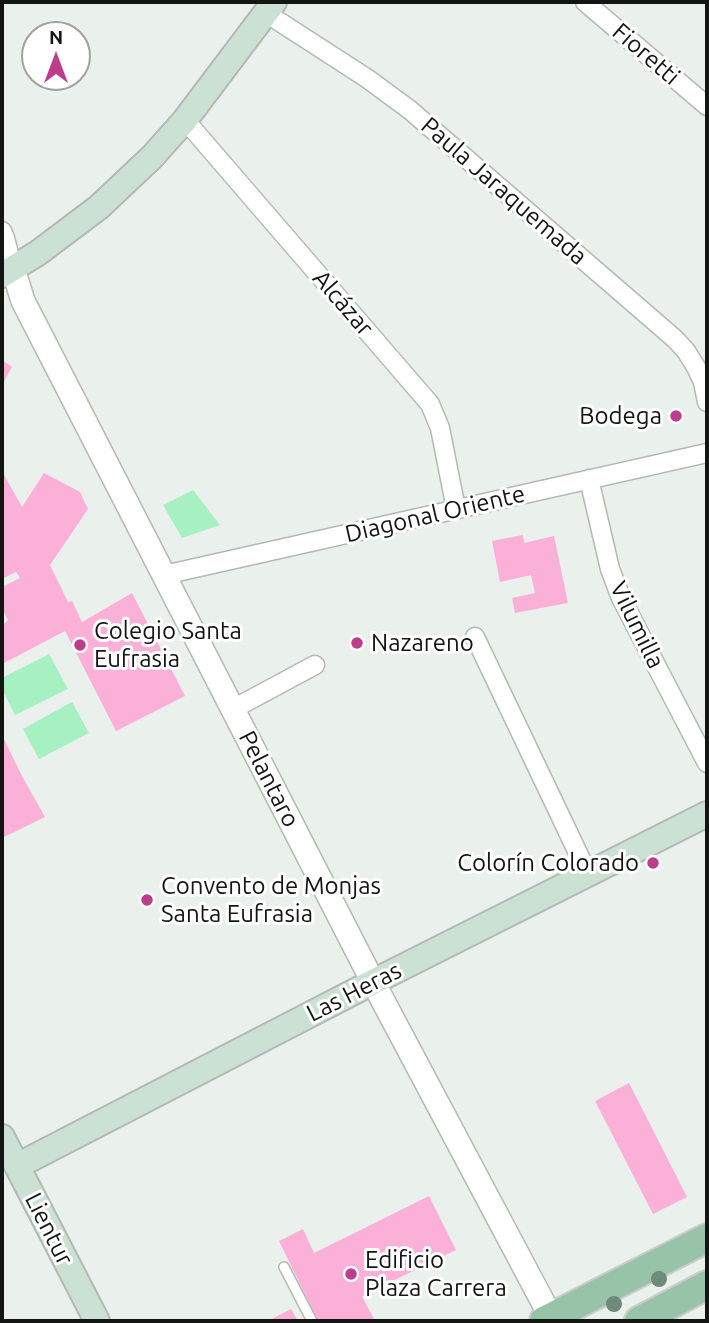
<!DOCTYPE html>
<html>
<head>
<meta charset="utf-8">
<style>
  body { margin:0 }
  #map { position:relative; width:709px; height:1323px; overflow:hidden; background:#eaf0ec; font-family:Ubuntu,sans-serif }
  canvas { display:block }
  .frame { position:absolute; inset:0; border:4px solid #131513; pointer-events:none }
  .north { position:absolute; left:21px; top:21px; width:70px; height:70px; box-sizing:border-box; background:#fff; border:2px solid #a1a1a1; border-radius:50%; rotate:0deg; font-size:19px; font-weight:700; line-height:28px; text-align:center; color:#131513 }
  .north::after { content:''; display:block; margin:auto; width:24px; height:32px; background:#bb3d8c; clip-path:polygon(50% 0,100% 100%,50% 72%,0 100%) }
</style>
</head>
<body>
<div id="map">
<canvas width="709" height="1323"></canvas>
<div class="frame"></div>
<div class="north">N</div>
</div>
<script>
const ctx = document.querySelector('canvas').getContext('2d');
ctx.lineJoin = 'round';
function paint(path, color) {
  ctx.fillStyle = color;
  ctx.fill(path, 'evenodd');
}
function shape(rows) {
  const path = new Path2D();
  for (const r of rows) {
    path.moveTo(r[0], r[1]);
    for (let i = 2; i < r.length; i += 2) path.lineTo(r[i], r[i + 1]);
  }
  return path;
}
function trace(path, color, width, dash) {
  ctx.strokeStyle = color;
  ctx.lineWidth = width;
  ctx.lineCap = dash ? 'butt' : 'round';
  ctx.setLineDash(dash || []);
  ctx.stroke(path);
}
function drawText(font, color, halo, rows, align = 'center') {
  ctx.font = font + ' Ubuntu,sans-serif';
  ctx.lineWidth = 6;
  ctx.setLineDash([]);
  ctx.textBaseline = 'middle';
  ctx.strokeStyle = halo;
  ctx.fillStyle = color;
  for (const [text, x, y, turn = 0] of rows) {
    ctx.save();
    ctx.translate(x, y);
    ctx.rotate((+turn || 0) * Math.PI / 180);
    ctx.textAlign = isNaN(turn) ? turn : align;
    if (halo) ctx.strokeText(text, 0, 0);
    ctx.fillText(text, 0, 0);
    ctx.restore();
  }
}
const green = shape([
  [193,490,220,525,182,538,163,505],
  [49,654,68,689,15,715,2,689,2,678],
  [72,702,89,733,39,759,23,729]
]);
const building = shape([
  [2,360,12,367,2,385],
  [2,471,22,507,44,473,80,492,88,509,50,565,68,602,72,601,82,622,132,593,185,696,116,731,65,631,2,664,2,626,8,620,2,609,2,587,20,578,16,572,2,579],
  [523,535,524,543,554,536,568,603,515,613,512,598,535,593,531,575,500,582,492,541],
  [2,735,22,776,45,817,2,838],
  [629,1083,687,1197,653,1214,595,1101],
  [429,1196,456,1250,362,1296,375,1321,318,1321,279,1241,303,1229,314,1253],
  [291,1309,298,1321,268,1321]
]);
const service = shape([
  [284,1267,312,1321]
]);
const minor = shape([
  [585,2,707,106],
  [266,13,368,79,410,110,675,339,686,351,696,367,703,382,707,402],
  [185,120,430,404,440,428,456,509],
  [2,231,5,238,13,269],
  [589,479,610,569,621,598,707,763],
  [164,575,707,453],
  [475,637,588,874],
  [233,709,315,665]
]);
const tertiary = shape([
  [13,269,23,301,373,982,553,1321]
]);
const secondary = shape([
  [2,275,38,253,99,207,152,157,185,120,274,2],
  [2,1137,97,1321],
  [17,1166,373,982,707,814]
]);
const primary = shape([
  [544,1321,707,1238],
  [639,1321,707,1285]
]);
const trees = [
  [659,1279],
  [614,1304]
];
const markers = [
  [676,416,7,"#bb3d8c"],
  [357,643,7,"#bb3d8c"],
  [80,645,7,"#bb3d8c"],
  [653,863,7,"#bb3d8c"],
  [147,900,7,"#bb3d8c"],
  [351,1274,7,"#bb3d8c"]
];
const streetNames = [
  ["Fioretti",646,54,41],
  ["Paula Jaraquemada",504,191,41],
  ["Alcázar",343,303,49],
  ["Diagonal Oriente",435,514,-13],
  ["Vilumilla",637,625,64],
  ["Pelantaro",269,779,63],
  ["Las Heras",354,992,-27],
  ["Lientur",49,1229,63]
];
const poiNames = [
  ["Bodega",662,416,"right"],
  ["Colegio Santa",94,631],
  ["Eufrasia",94,659],
  ["Nazareno",371,643],
  ["Colorín Colorado",639,863,"right"],
  ["Convento de Monjas",161,886],
  ["Santa Eufrasia",161,914],
  ["Edificio",365,1260],
  ["Plaza Carrera",365,1288]
];
paint(green, '#a7f0c1');
paint(building, '#fbb0d8');
trace(service, '#b4b9b5', 12);
trace(minor, '#b4b9b5', 21);
trace(tertiary, '#b4b9b5', 26);
trace(secondary, '#b4b9b5', 28);
trace(primary, '#cbcccb', 32);
trace(service, '#fff', 9);
trace(minor, '#fff', 18);
trace(tertiary, '#fff', 23);
trace(secondary, '#cbe1d4', 24);
trace(primary, '#97c4a9', 28);
ctx.fillStyle = '#6f897b';
for (const [x, y] of trees) {
  ctx.beginPath();
  ctx.arc(x, y, 8, 0, 2 * Math.PI);
  ctx.fill();
}
for (const [x, y, r, color] of markers) {
  const dot = new Path2D();
  dot.arc(x, y, r, 0, 2 * Math.PI);
  ctx.fillStyle = color;
  ctx.fill(dot);
  trace(dot, '#fff', 2.5);
}
drawText('24px', '#131513', '#fff', streetNames);
drawText('24px', '#131513', '#fff', poiNames, 'left');
</script>
</body>
</html>
